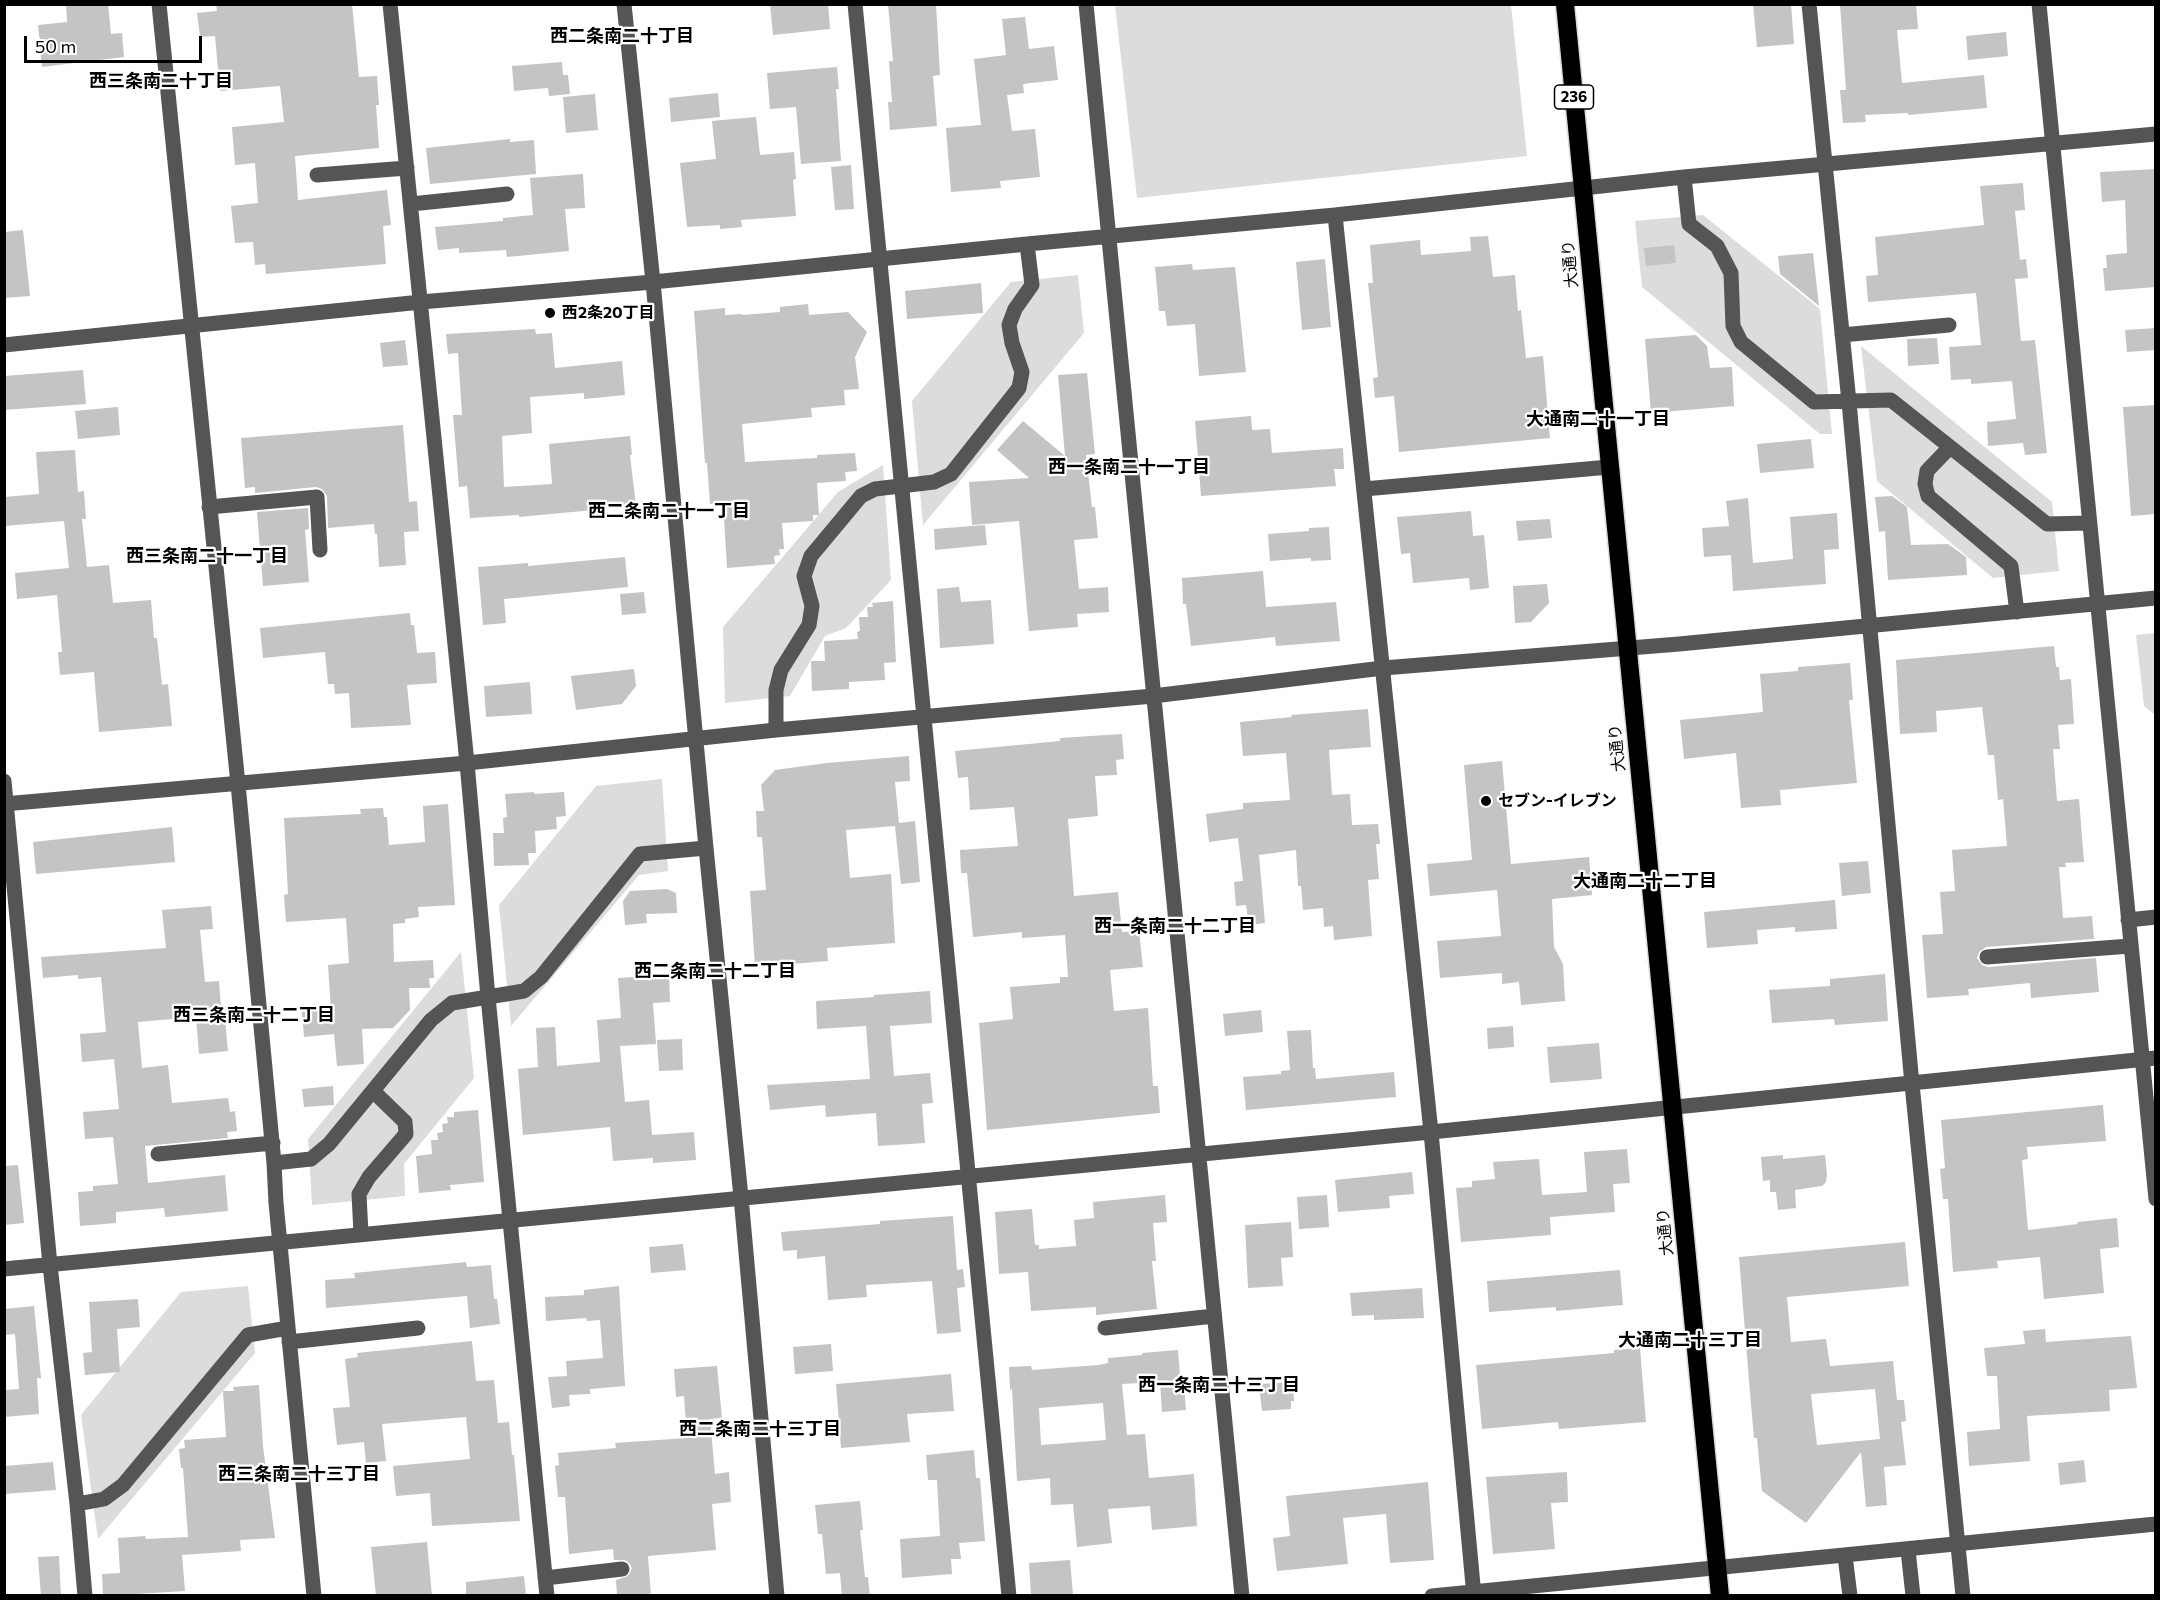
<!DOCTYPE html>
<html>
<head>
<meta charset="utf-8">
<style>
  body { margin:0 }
  #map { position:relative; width:2160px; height:1600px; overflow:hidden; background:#fff; font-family:Commissioner,sans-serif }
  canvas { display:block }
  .frame { position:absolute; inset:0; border:6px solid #000; pointer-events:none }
  .scale { position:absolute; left:24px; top:36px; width:178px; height:27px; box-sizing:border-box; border:3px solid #000; border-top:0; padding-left:8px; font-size:18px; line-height:21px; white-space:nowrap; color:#000; -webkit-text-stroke:4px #fff; paint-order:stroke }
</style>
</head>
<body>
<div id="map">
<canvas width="2160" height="1600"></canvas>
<div class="frame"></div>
<div class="scale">50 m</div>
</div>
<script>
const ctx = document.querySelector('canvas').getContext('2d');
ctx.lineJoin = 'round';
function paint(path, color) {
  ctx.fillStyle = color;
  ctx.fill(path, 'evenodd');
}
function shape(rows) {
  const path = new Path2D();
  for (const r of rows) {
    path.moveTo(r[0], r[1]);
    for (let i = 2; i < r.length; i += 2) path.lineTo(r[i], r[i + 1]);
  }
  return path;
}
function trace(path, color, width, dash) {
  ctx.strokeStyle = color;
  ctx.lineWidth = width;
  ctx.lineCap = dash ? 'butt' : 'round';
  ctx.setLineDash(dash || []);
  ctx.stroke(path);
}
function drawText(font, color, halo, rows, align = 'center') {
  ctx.font = font + ' Commissioner,"Noto Sans JP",sans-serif';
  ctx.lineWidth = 4.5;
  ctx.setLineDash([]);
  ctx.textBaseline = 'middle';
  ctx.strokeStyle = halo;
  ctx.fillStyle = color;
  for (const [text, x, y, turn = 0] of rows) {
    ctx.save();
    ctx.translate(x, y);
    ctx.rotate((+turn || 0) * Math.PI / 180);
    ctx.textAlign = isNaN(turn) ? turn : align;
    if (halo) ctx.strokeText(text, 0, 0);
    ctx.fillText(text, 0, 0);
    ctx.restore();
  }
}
const green = shape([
  [1115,5,1511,5,1527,156,1137,198],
  [1703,215,1820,309,1832,434,1820,434,1642,287,1635,221],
  [1078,275,1084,333,923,525,912,401,1011,282],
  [1861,346,2052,502,2059,571,1993,578,1877,481],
  [883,465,891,580,846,628,825,636,790,696,725,703,723,627,838,492],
  [2155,633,2156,633,2155,715,2144,706,2136,635],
  [662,779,668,871,639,875,511,1026,499,905,596,786],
  [461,952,474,1078,404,1164,405,1196,312,1205,308,1139],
  [248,1286,255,1353,98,1539,81,1415,181,1292]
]);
const building = shape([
  [66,4,108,4,111,34,122,33,124,57,42,67,38,25,67,22],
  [216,4,352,4,359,77,377,76,379,105,376,105,379,148,295,156,298,200,387,190,391,225,383,226,386,264,266,274,265,264,255,265,253,242,235,243,231,206,258,203,255,163,235,165,232,127,284,122,280,86,220,91,215,36,200,37,197,13,217,11],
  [770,4,828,4,830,29,773,35],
  [888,4,936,4,940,75,933,76,937,126,890,130,888,102,892,102,889,61,893,61],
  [1753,4,1791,4,1794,44,1757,47],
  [1840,4,1916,4,1918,29,1897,30,1902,83,1984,75,1987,108,1908,115,1908,113,1865,115,1866,122,1843,123,1840,90,1846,90],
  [1025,17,1029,49,1054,46,1058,80,1023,84,1024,93,1007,95,1012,131,1035,129,1040,177,1000,181,1001,188,951,192,946,128,981,125,974,59,1006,55,1002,19],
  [2006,32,2008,56,1968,60,1966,36],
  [562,62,563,75,568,75,570,94,549,96,548,88,514,91,512,66],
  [837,67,839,89,836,89,841,161,801,164,796,107,770,109,767,73],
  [718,93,720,117,671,122,669,98],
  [595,94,598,130,566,133,563,97],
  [756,117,760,155,794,152,796,179,793,180,796,216,741,220,742,227,720,229,720,225,687,227,680,163,716,159,712,121],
  [510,139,510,142,534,140,536,174,430,184,426,148],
  [851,165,854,209,835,210,831,167],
  [2156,169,2156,287,2105,291,2103,268,2107,268,2106,255,2127,253,2125,200,2102,202,2100,172],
  [583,174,585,208,565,209,569,251,507,257,506,250,459,253,459,248,438,250,435,227,503,221,503,218,533,215,530,178],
  [2023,183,2025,210,2015,211,2020,260,2026,259,2028,278,2015,279,2021,341,2035,340,2047,453,2025,455,2023,443,1988,446,1987,422,2016,419,2012,381,1971,384,1971,379,1951,380,1949,347,1981,345,1976,293,1868,302,1866,276,1878,275,1875,237,1984,225,1980,186],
  [23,230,30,296,4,298,4,232],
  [1488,236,1493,277,1515,275,1518,311,1521,310,1526,358,1543,356,1550,438,1399,452,1394,396,1375,398,1373,378,1378,377,1368,283,1373,283,1370,245,1420,240,1421,255,1471,251,1470,237],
  [1674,245,1676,263,1646,266,1644,248],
  [1813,253,1819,306,1780,274,1778,256],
  [1325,259,1331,327,1302,330,1296,262],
  [1192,264,1193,270,1235,267,1246,372,1199,376,1195,324,1167,326,1165,311,1159,311,1155,267],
  [981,283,983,313,907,319,905,291],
  [808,304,809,315,848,312,867,332,855,357,859,389,844,390,845,405,811,408,812,417,742,424,745,462,817,458,817,455,855,453,857,471,845,472,846,481,817,483,819,515,813,515,813,521,782,523,784,549,779,549,780,555,774,556,775,564,727,568,723,502,710,504,707,463,705,463,694,311,725,308,725,315,742,314,742,315,780,312,780,307],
  [2156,328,2156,350,2127,352,2125,330],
  [535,329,536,334,552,333,555,368,622,361,625,395,584,399,584,393,530,397,532,433,502,436,504,487,552,484,549,444,630,436,632,455,630,455,636,506,519,517,519,515,470,518,467,486,459,487,453,415,462,415,458,353,448,354,446,334],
  [1696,335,1707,346,1710,368,1732,367,1734,406,1651,413,1645,339],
  [1937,338,1939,364,1908,366,1907,339],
  [405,340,408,365,383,367,380,343],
  [83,370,86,404,4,410,4,376],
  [1087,373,1095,454,1086,455,1092,507,1095,507,1098,538,1074,540,1079,589,1108,587,1109,612,1077,614,1078,627,1029,631,1019,521,972,525,969,482,1029,478,997,450,1023,421,1065,456,1058,375],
  [2156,405,2156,514,2131,516,2123,407],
  [118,407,120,435,78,439,75,411],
  [1251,416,1252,430,1270,429,1272,453,1343,448,1344,469,1334,469,1336,486,1201,496,1195,421],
  [403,425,409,502,417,501,419,531,404,532,406,565,379,567,377,534,375,534,374,524,328,528,327,496,322,489,316,487,255,493,255,487,245,488,241,438],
  [1811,439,1814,468,1760,473,1757,444],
  [75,450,78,492,84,491,86,519,82,519,87,567,109,565,113,603,151,600,154,638,157,638,162,685,168,684,172,726,99,732,94,672,60,675,58,652,62,652,57,595,17,599,15,573,69,568,64,521,4,526,4,497,39,494,36,452],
  [1892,496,1907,507,1911,545,1948,544,1966,557,1967,575,1888,580,1885,531,1879,532,1875,497],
  [1748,498,1753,563,1793,559,1790,517,1837,513,1839,549,1824,550,1826,584,1733,591,1731,555,1704,557,1702,528,1729,526,1726,501],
  [308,508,309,529,305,530,309,582,263,586,257,512],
  [1471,511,1473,536,1484,535,1489,588,1470,590,1469,578,1413,583,1410,553,1401,554,1397,517],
  [1550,519,1552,538,1518,541,1516,521],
  [985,525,987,545,935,550,934,529],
  [1329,527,1331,560,1311,561,1311,558,1270,561,1268,534,1309,531,1309,528],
  [625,557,628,587,504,599,506,623,483,625,478,567,528,563,528,566],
  [1263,571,1266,607,1336,602,1340,641,1276,646,1275,637,1191,646,1186,604,1183,604,1182,578],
  [1547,584,1549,603,1531,622,1515,623,1513,586],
  [959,587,961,602,991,600,994,644,940,648,937,589],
  [644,592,646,613,622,615,620,594],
  [893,601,896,662,884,663,885,680,849,682,849,689,812,691,811,661,825,661,824,641,858,639,857,632,860,631,859,617,868,617,867,607,873,607,872,603],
  [410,613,411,625,414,625,417,653,435,652,437,683,407,685,411,725,351,728,349,693,335,694,334,684,328,684,325,652,263,658,260,628],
  [2054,646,2056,667,2059,667,2060,680,2071,679,2074,724,2058,725,2060,749,2053,749,2057,801,2079,799,2084,862,2065,863,2066,867,2059,867,2063,918,2092,916,2094,939,1986,947,1979,952,1977,958,1982,965,1988,967,2096,958,2099,992,2031,998,2030,983,1968,989,1969,995,1927,998,1922,935,1943,934,1940,892,1955,891,1952,850,2007,846,2003,799,1998,800,1994,755,1988,755,1982,707,1936,711,1937,732,1900,734,1896,660],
  [1850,663,1853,700,1849,700,1857,783,1780,790,1781,805,1741,808,1736,753,1684,759,1680,720,1763,712,1760,674,1798,671,1798,667],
  [634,669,636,686,622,704,576,710,571,676],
  [530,682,532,714,486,717,484,686],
  [1368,709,1371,747,1329,750,1332,795,1350,794,1352,825,1378,824,1380,844,1376,844,1379,879,1368,880,1372,936,1334,940,1333,926,1324,927,1323,908,1303,910,1301,886,1298,886,1296,850,1259,855,1265,923,1249,925,1246,905,1236,906,1234,882,1243,881,1238,838,1209,842,1206,814,1243,809,1243,803,1290,800,1286,753,1243,756,1240,722,1292,717,1291,715],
  [1122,734,1124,759,1116,760,1117,775,1095,776,1098,816,1068,819,1074,896,1118,892,1122,932,1139,931,1143,967,1110,970,1114,1011,1148,1008,1153,1086,1158,1086,1160,1113,987,1130,979,1023,1013,1019,1010,987,1060,983,1060,977,1068,977,1065,935,1022,938,1022,932,973,937,967,873,961,873,960,850,1018,846,1014,807,970,810,968,777,958,778,955,751,1060,741,1060,738],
  [909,756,910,781,895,782,899,823,915,821,920,882,901,884,895,826,846,830,850,878,891,874,895,943,827,948,828,961,755,967,750,891,766,890,762,837,757,837,756,811,764,811,761,785,775,770,827,763],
  [1502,761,1511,864,1589,857,1592,895,1552,899,1554,947,1563,964,1565,1001,1521,1005,1519,982,1502,984,1502,973,1440,978,1437,941,1501,936,1497,890,1430,896,1427,864,1472,860,1464,765],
  [534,792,534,794,564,792,566,816,556,817,557,829,535,831,536,853,528,853,529,865,494,866,493,833,504,833,503,818,507,817,505,794],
  [448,804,455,905,418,907,419,917,405,919,405,923,393,924,394,962,433,960,434,978,429,978,430,988,409,988,410,1010,393,1028,362,1029,364,1064,337,1066,334,1034,304,1037,302,1012,331,1010,328,965,349,963,346,918,286,922,284,895,288,894,284,818,361,814,360,809,383,808,384,817,387,817,389,845,425,842,423,806],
  [172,827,175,862,36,874,33,842],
  [1868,861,1871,893,1842,896,1839,863],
  [667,889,676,893,677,913,646,914,647,923,625,925,623,901,630,891],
  [1835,900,1837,929,1795,932,1795,927,1757,930,1758,944,1707,948,1704,912],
  [211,906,213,929,200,930,205,982,219,981,222,1020,225,1019,228,1051,199,1054,196,1017,138,1022,142,1068,168,1065,172,1103,228,1098,230,1112,235,1111,237,1131,227,1132,228,1138,145,1146,148,1183,225,1175,228,1211,165,1217,164,1208,116,1212,116,1223,80,1226,78,1192,93,1191,93,1186,118,1184,113,1137,85,1139,83,1112,119,1109,114,1059,82,1062,80,1034,106,1032,101,977,78,979,78,975,43,978,41,957,166,948,162,910],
  [1885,974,1888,1021,1835,1025,1834,1019,1772,1023,1769,990,1830,986,1830,979],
  [669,975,670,1002,653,1003,656,1044,620,1046,625,1102,649,1100,652,1135,694,1132,696,1160,653,1163,653,1158,613,1161,610,1127,523,1135,518,1069,538,1067,536,1028,555,1027,557,1066,600,1062,597,1020,621,1018,618,978],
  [930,991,932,1023,890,1026,894,1076,930,1073,933,1103,922,1104,925,1143,878,1146,876,1113,826,1117,825,1105,770,1110,767,1085,870,1079,866,1026,817,1029,816,1001,874,997,874,995],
  [1261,1010,1263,1032,1225,1036,1223,1014],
  [1513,1026,1514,1047,1488,1049,1487,1028],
  [1311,1030,1313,1068,1315,1068,1316,1079,1394,1072,1396,1097,1246,1110,1243,1077,1281,1074,1281,1071,1290,1070,1287,1031],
  [682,1039,683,1070,659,1071,657,1040],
  [1599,1043,1602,1079,1550,1083,1547,1047],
  [333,1086,334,1105,304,1107,302,1089],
  [2103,1105,2106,1141,2027,1147,2028,1159,2022,1160,2028,1230,2078,1224,2077,1222,2117,1218,2119,1247,2100,1249,2104,1293,2044,1299,2040,1257,1997,1261,1998,1268,1953,1272,1948,1199,1943,1199,1940,1169,1945,1168,1941,1120],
  [478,1110,484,1182,450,1185,451,1190,419,1193,416,1156,432,1154,431,1140,438,1140,437,1133,443,1132,442,1124,448,1123,447,1117,454,1117,454,1112],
  [1627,1149,1630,1183,1613,1184,1615,1212,1550,1217,1551,1235,1461,1242,1456,1188,1472,1187,1472,1181,1495,1179,1493,1162,1539,1159,1542,1195,1587,1192,1584,1152],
  [1783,1155,1783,1159,1825,1155,1827,1174,1826,1182,1822,1186,1795,1190,1796,1208,1778,1210,1776,1192,1770,1192,1770,1180,1763,1181,1761,1157],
  [18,1165,24,1223,4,1225,4,1166],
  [1412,1172,1414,1194,1389,1196,1390,1208,1338,1212,1335,1180],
  [1165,1195,1167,1222,1153,1223,1156,1261,1152,1261,1157,1309,1096,1315,1096,1307,1031,1311,1028,1272,999,1274,995,1212,1032,1209,1035,1245,1039,1245,1039,1249,1076,1246,1074,1220,1094,1218,1093,1202],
  [1327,1195,1329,1227,1299,1229,1297,1197],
  [953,1216,957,1270,963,1269,965,1287,957,1288,961,1332,937,1334,932,1281,866,1285,867,1297,828,1300,825,1256,797,1259,797,1250,783,1251,781,1232,880,1224,880,1221],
  [1291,1222,1293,1257,1281,1258,1283,1286,1248,1288,1245,1225],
  [1905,1242,1909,1286,1787,1297,1791,1342,1826,1339,1830,1366,1893,1361,1897,1400,1904,1400,1906,1421,1901,1422,1906,1465,1884,1467,1887,1505,1866,1507,1861,1452,1806,1523,1762,1491,1757,1438,1754,1438,1750,1393,1739,1257],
  [1875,1389,1880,1439,1817,1445,1811,1394],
  [683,1244,686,1270,651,1273,649,1247],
  [466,1262,467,1267,491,1265,494,1299,497,1299,500,1324,470,1328,467,1296,326,1308,325,1280,355,1278,354,1273],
  [1620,1270,1623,1305,1556,1311,1556,1307,1489,1312,1487,1281],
  [619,1286,625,1386,590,1389,590,1394,569,1395,570,1406,552,1408,548,1377,567,1376,566,1361,603,1358,600,1320,587,1321,586,1318,546,1321,545,1297,584,1295,584,1290],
  [1422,1288,1424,1318,1374,1320,1374,1315,1352,1316,1350,1293],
  [138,1299,140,1327,117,1329,120,1372,85,1375,83,1353,92,1352,89,1302],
  [34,1306,41,1378,37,1378,39,1414,4,1417,4,1390,19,1389,15,1334,4,1335,4,1309],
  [2045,1329,2046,1342,2131,1336,2137,1388,2109,1390,2110,1411,2027,1416,2030,1461,1969,1466,1967,1432,2000,1429,1997,1376,1987,1376,1984,1348,2025,1344,2023,1331],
  [472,1341,476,1381,494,1380,498,1423,509,1422,512,1455,514,1455,520,1521,432,1526,430,1493,396,1496,393,1466,470,1459,466,1417,382,1424,386,1461,366,1463,364,1442,337,1445,333,1408,350,1407,345,1359,358,1357,357,1353],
  [831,1344,833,1371,795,1374,793,1347],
  [1640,1348,1646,1422,1559,1429,1558,1422,1482,1429,1476,1365,1614,1353,1614,1350],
  [1178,1350,1181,1387,1184,1386,1186,1410,1162,1412,1160,1382,1122,1384,1127,1435,1145,1434,1149,1478,1194,1474,1197,1526,1152,1530,1150,1506,1108,1509,1112,1543,1077,1547,1073,1504,1051,1505,1050,1478,1017,1481,1012,1389,1010,1390,1009,1367,1031,1366,1032,1370,1099,1365,1108,1363,1108,1358,1142,1355,1142,1353],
  [1103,1403,1106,1440,1041,1445,1039,1408],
  [717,1366,722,1418,710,1419,715,1474,729,1472,731,1502,712,1504,716,1550,648,1556,651,1596,617,1596,616,1580,628,1576,632,1568,629,1563,625,1560,614,1560,613,1549,569,1554,565,1497,558,1497,555,1466,559,1465,558,1453,616,1448,615,1443,687,1438,684,1396,676,1397,674,1369],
  [951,1374,954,1411,907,1414,910,1442,841,1448,836,1384],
  [1293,1382,1294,1401,1291,1401,1291,1409,1262,1411,1259,1384],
  [259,1385,263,1446,275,1538,240,1540,241,1551,182,1555,185,1591,103,1596,102,1574,120,1573,118,1538,145,1536,146,1539,188,1537,183,1468,181,1468,179,1449,185,1448,184,1440,226,1437,223,1391,234,1391,233,1387],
  [974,1450,976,1478,980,1478,985,1541,959,1543,961,1559,951,1559,952,1574,902,1578,900,1539,940,1536,937,1480,928,1480,926,1455],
  [2084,1460,2086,1482,2060,1485,2058,1463],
  [53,1462,56,1490,4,1494,4,1466],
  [1567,1472,1568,1502,1551,1503,1555,1549,1493,1554,1486,1477],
  [1428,1482,1434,1560,1390,1563,1386,1514,1343,1518,1348,1564,1277,1571,1273,1538,1290,1536,1286,1496],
  [860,1501,863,1530,860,1530,865,1577,868,1577,870,1596,842,1596,840,1573,826,1574,822,1534,818,1534,815,1505],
  [427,1542,432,1596,376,1596,371,1547],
  [59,1556,61,1596,41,1596,38,1557],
  [1070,1560,1073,1595,1031,1596,1029,1563],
  [524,1576,526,1596,466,1596,466,1582]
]);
const minor = shape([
  [159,4,238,784,274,1163,276,1203,314,1596],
  [390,4,467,763,488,997,547,1596],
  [624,4,653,282,706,848,741,1197,777,1596],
  [855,4,1009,1596],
  [1086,4,1242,1596],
  [1809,4,1849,402,1912,1084,1963,1596],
  [2039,4,2156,1199],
  [317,175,407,168],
  [1684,177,1689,224,1717,246,1731,273,1733,326,1741,342,1814,402,1891,400,2047,524,2089,523],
  [411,204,507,194],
  [1335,215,1431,1132,1474,1596],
  [1842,335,1949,325],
  [4,345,421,302,653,282,1027,244,1335,215,1684,177,2156,134],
  [1950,447,1927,471,1925,484,1928,496,2011,566,2017,612],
  [1364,489,1609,467],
  [209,507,317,497,320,550],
  [776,730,776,690,781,670,809,625,812,606,804,576,811,556,861,496,875,489,934,482,951,474,1019,388,1022,372,1012,343,1009,325,1015,309,1032,285,1027,244],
  [4,781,50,1265,77,1504,85,1596],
  [4,804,467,763,776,730,1153,696,1383,668,1679,644,2156,598],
  [2128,920,2156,917],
  [1987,957,2130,946],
  [158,1154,273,1143],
  [274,1163,311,1159,329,1144,431,1020,452,1003,524,991,541,977,640,854,706,848],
  [361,1234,359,1194,369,1177,406,1134,405,1122,373,1091],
  [4,1269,1431,1132,2156,1058],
  [1105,1328,1214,1316],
  [289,1342,418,1328],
  [77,1504,104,1499,123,1485,248,1335,288,1328],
  [1908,1550,1913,1596],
  [1845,1556,1850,1596],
  [545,1578,622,1569],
  [1432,1596,2156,1524]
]);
const highway = shape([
  [1565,4,1720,1596]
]);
const markers = [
  [550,313,6,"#000"],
  [1486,801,6,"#000"]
];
const shields = [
  [1574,97,39]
];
const shieldNames = [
  ["236",1574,97]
];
const streetNames = [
  ["大通り",1570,264,-95],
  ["大通り",1617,748,-96],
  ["大通り",1665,1232,-96]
];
const poiNames = [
  ["西2条20丁目",562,313],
  ["セブン-イレブン",1498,801]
];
const neighbourhoodNames = [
  ["西二条南二十丁目",622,36],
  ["西三条南二十丁目",161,81],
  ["大通南二十一丁目",1598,419],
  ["西一条南二十一丁目",1129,467],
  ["西二条南二十一丁目",669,511],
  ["西三条南二十一丁目",207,556],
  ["大通南二十二丁目",1645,881],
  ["西一条南二十二丁目",1175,926],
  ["西二条南二十二丁目",715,971],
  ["西三条南二十二丁目",254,1015],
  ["大通南二十三丁目",1690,1340],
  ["西一条南二十三丁目",1219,1385],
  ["西二条南二十三丁目",760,1429],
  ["西三条南二十三丁目",299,1474]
];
paint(green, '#dcdcdc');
paint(building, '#c4c4c4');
trace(highway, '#dbdbdb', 21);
trace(minor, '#555', 15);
trace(highway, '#000', 18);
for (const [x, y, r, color] of markers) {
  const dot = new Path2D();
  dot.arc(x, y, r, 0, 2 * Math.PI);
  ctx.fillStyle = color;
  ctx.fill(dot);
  trace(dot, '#fff', 2);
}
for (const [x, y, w] of shields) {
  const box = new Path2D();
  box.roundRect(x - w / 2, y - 12, w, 24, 4.5);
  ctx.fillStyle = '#fff';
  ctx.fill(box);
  trace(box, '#000', 1.5);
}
drawText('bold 15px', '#000', null, shieldNames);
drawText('16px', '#000', '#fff', streetNames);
drawText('bold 16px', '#000', '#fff', poiNames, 'left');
drawText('bold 18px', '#000', '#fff', neighbourhoodNames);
</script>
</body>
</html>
